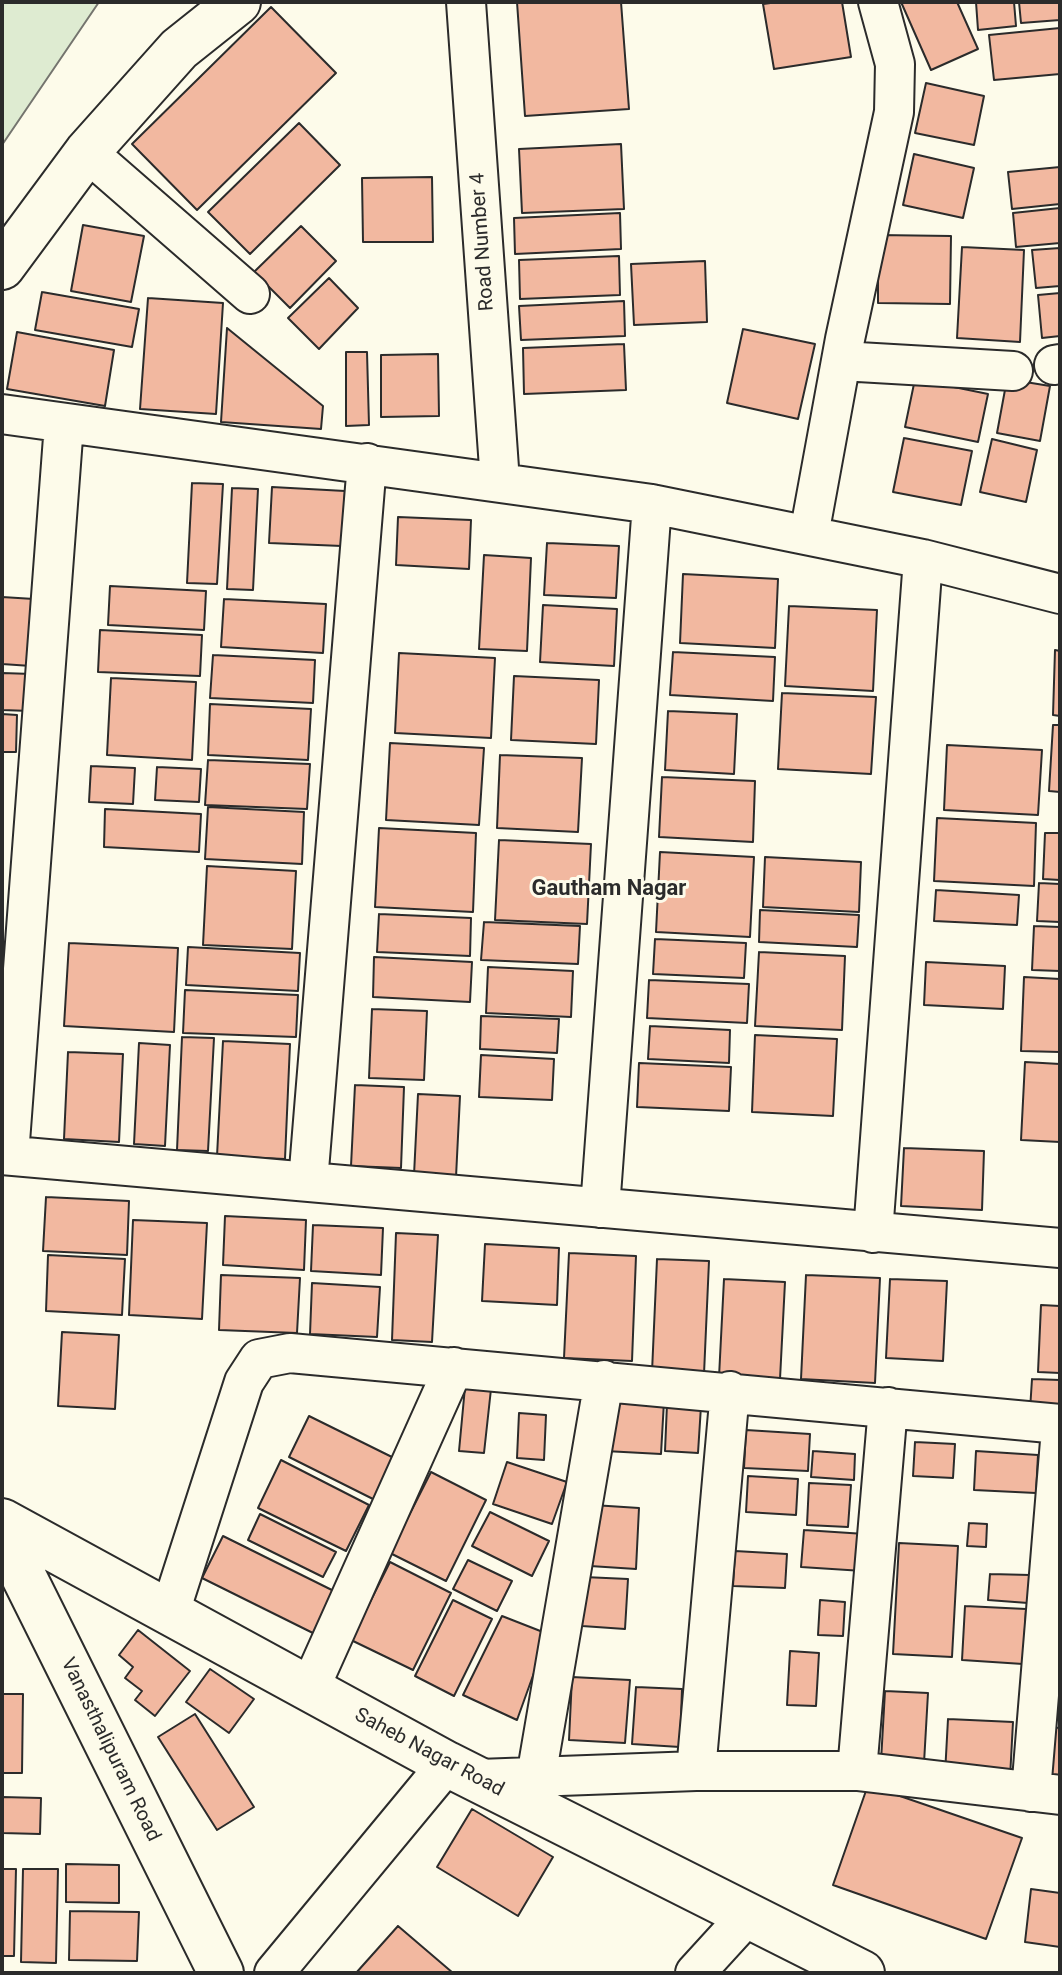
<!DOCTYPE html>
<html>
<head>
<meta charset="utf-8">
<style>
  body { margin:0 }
  #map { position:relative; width:1062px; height:1975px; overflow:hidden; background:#fdfbea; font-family:Roboto,sans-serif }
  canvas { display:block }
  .frame { position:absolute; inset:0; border:4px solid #2b2b2b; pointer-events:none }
</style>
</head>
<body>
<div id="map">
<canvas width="1062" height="1975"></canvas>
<div class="frame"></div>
</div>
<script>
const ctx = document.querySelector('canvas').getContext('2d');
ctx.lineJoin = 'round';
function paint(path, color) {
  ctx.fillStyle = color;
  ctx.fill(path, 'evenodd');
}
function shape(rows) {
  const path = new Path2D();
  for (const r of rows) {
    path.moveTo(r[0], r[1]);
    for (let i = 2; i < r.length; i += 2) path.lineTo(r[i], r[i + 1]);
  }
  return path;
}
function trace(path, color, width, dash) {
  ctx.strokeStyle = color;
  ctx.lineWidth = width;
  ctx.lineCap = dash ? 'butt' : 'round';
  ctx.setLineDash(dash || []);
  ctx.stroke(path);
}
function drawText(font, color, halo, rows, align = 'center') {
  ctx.font = font + ' Roboto,sans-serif';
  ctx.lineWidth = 6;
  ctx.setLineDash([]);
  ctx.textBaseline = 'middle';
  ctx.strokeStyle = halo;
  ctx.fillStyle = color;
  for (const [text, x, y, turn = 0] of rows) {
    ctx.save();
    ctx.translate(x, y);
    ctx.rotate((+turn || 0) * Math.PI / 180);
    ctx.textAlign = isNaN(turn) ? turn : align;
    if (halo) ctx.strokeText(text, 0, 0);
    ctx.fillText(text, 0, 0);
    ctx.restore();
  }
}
const green = shape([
  [2,2,99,2,2,145,2,2]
]);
const building = shape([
  [517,2,621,2,629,109,525,116,517,2],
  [778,2,842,2,851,57,774,69,763,4,778,2],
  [901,2,957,2,978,49,931,70,901,2],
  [976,2,1014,2,1016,26,978,30,976,2],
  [1019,2,1060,2,1060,20,1021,23,1019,2],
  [271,7,336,73,197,210,132,144,271,7],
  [1060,28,1060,74,994,80,989,35,1060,28],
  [926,83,984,96,974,145,915,133,926,83],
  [299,123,340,165,250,254,208,212,299,123],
  [621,144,624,209,522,213,519,149,621,144],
  [914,154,974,168,963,218,903,205,914,154],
  [1060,167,1060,204,1012,209,1008,172,1060,167],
  [432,177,433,242,363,242,362,178,432,177],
  [1060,208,1060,243,1016,247,1013,213,1060,208],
  [620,213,621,249,515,254,514,218,620,213],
  [83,225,144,236,131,302,71,291,83,225],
  [301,226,336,261,290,308,254,272,301,226],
  [878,235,951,236,950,304,878,303,878,235],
  [962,247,1024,250,1020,342,957,338,962,247],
  [1060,248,1060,286,1036,288,1032,250,1060,248],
  [619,256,620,295,520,299,519,260,619,256],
  [705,261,707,322,634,325,631,264,705,261],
  [329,278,358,308,319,349,288,318,329,278],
  [42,292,139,309,132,347,35,330,42,292],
  [1060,293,1060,336,1042,338,1038,295,1060,293],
  [148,298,223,303,216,414,140,409,148,298],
  [624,301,625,336,521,340,519,306,624,301],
  [227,328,323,406,321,429,221,422,227,328],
  [743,329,815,344,798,419,727,403,743,329],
  [17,332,114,350,105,406,7,389,17,332],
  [624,344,626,390,524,394,523,348,624,344],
  [346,352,367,352,369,425,346,426,346,352],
  [438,354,439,416,381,417,381,355,438,354],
  [915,379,988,394,978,442,905,427,915,379],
  [1007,379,1050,386,1040,441,997,433,1007,379],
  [904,438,972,451,961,505,893,492,904,438],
  [992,439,1037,450,1026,502,980,492,992,439],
  [192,483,223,484,217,584,187,583,192,483],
  [272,487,345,491,342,546,269,543,272,487],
  [232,488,258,489,253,590,227,589,232,488],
  [398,517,471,520,469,569,396,565,398,517],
  [547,543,619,546,616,598,544,595,547,543],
  [484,555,531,558,527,651,479,649,484,555],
  [683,574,778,579,775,648,680,643,683,574],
  [110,586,206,591,204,630,108,625,110,586],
  [2,597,34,599,31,666,2,664,2,597],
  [224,599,326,604,323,653,221,647,224,599],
  [543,605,617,609,614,666,540,662,543,605],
  [789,606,877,610,873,691,785,686,789,606],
  [100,630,202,635,200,676,98,672,100,630],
  [1055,650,1060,651,1060,716,1053,715,1055,650],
  [673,652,775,657,773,701,670,695,673,652],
  [399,653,495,658,491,738,395,733,399,653],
  [213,655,315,660,313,703,210,698,213,655],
  [2,673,32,674,30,711,2,710,2,673],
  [514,676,599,680,596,744,511,740,514,676],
  [111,678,196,682,192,760,107,755,111,678],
  [782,693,876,697,871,774,778,769,782,693],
  [210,704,311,709,308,760,208,755,210,704],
  [668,711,737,714,734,774,665,770,668,711],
  [2,714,17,715,16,752,2,752,2,714],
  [1053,725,1060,725,1060,792,1049,791,1053,725],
  [390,743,484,748,479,825,386,820,390,743],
  [947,745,1042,750,1038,815,944,810,947,745],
  [500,755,582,758,578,832,497,828,500,755],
  [208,760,310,764,307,809,205,805,208,760],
  [91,766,135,768,133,804,89,802,91,766],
  [157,767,201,769,199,802,155,800,157,767],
  [662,777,755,781,753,842,659,837,662,777],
  [208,807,304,812,302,864,205,859,208,807],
  [105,809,201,814,199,852,104,847,105,809],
  [937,818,1036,823,1034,886,934,881,937,818],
  [379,828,476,833,473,912,375,907,379,828],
  [1045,833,1060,833,1060,880,1043,879,1045,833],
  [499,840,591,844,587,924,495,920,499,840],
  [660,852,754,857,750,937,656,932,660,852],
  [765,857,861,862,859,912,763,907,765,857],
  [207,866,296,871,292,949,203,945,207,866],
  [1039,883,1060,884,1060,922,1037,921,1039,883],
  [936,890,1019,895,1017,925,934,921,936,890],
  [760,910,859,915,857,947,759,942,760,910],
  [379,914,471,918,470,956,377,952,379,914],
  [484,922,580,926,578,964,481,960,484,922],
  [1034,926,1060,927,1060,971,1032,970,1034,926],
  [655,939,746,943,744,978,653,974,655,939],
  [69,943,178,948,174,1032,64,1026,69,943],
  [188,947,300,953,298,991,186,985,188,947],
  [759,952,845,956,842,1030,755,1026,759,952],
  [374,957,472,962,470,1002,373,997,374,957],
  [926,962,1005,966,1003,1009,924,1005,926,962],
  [488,967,573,971,571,1017,486,1013,488,967],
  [1024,977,1060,979,1060,1052,1021,1051,1024,977],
  [649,980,749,984,747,1023,647,1018,649,980],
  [185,990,298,995,296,1037,183,1033,185,990],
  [372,1009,427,1011,424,1080,369,1078,372,1009],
  [481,1016,559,1019,557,1053,480,1049,481,1016],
  [650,1026,730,1030,729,1063,648,1059,650,1026],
  [755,1035,837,1039,833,1116,752,1112,755,1035],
  [182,1037,214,1038,208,1151,177,1150,182,1037],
  [223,1041,290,1044,285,1159,217,1156,223,1041],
  [139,1043,170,1045,165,1146,134,1144,139,1043],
  [68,1052,123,1054,119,1142,64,1139,68,1052],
  [481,1055,554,1059,552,1100,479,1097,481,1055],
  [1025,1062,1060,1064,1060,1142,1021,1140,1025,1062],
  [639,1063,731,1067,729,1111,637,1107,639,1063],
  [355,1085,404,1087,401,1168,351,1166,355,1085],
  [418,1094,460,1096,456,1177,414,1175,418,1094],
  [904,1148,984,1151,982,1210,901,1206,904,1148],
  [46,1197,129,1201,127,1255,43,1251,46,1197],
  [225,1216,306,1220,304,1270,223,1265,225,1216],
  [133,1220,207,1223,202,1319,129,1315,133,1220],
  [313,1225,383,1228,381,1275,311,1271,313,1225],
  [396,1233,438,1235,432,1342,392,1340,396,1233],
  [485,1244,559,1248,557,1305,482,1301,485,1244],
  [569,1253,636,1256,632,1361,564,1358,569,1253],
  [48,1255,125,1259,122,1315,46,1311,48,1255],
  [657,1259,709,1261,704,1374,652,1372,657,1259],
  [221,1275,300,1278,297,1333,219,1330,221,1275],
  [806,1275,880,1278,875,1383,801,1379,806,1275],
  [724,1279,785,1282,780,1379,719,1377,724,1279],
  [890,1279,947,1281,943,1361,886,1358,890,1279],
  [312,1283,380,1287,377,1337,310,1334,312,1283],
  [1041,1305,1060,1306,1060,1373,1038,1372,1041,1305],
  [62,1332,119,1335,115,1409,58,1406,62,1332],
  [1032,1379,1060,1380,1060,1412,1030,1410,1032,1379],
  [465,1387,491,1389,484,1453,459,1451,465,1387],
  [608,1398,664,1401,661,1454,605,1451,608,1398],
  [667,1404,701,1406,698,1453,665,1451,667,1404],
  [519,1413,546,1415,544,1460,517,1458,519,1413],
  [309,1416,396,1459,375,1500,289,1457,309,1416],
  [746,1430,810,1434,808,1471,744,1468,746,1430],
  [915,1442,955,1444,953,1478,913,1476,915,1442],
  [813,1451,855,1454,854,1480,811,1477,813,1451],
  [976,1451,1038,1455,1036,1493,974,1490,976,1451],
  [281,1460,369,1505,346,1551,258,1508,281,1460],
  [507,1462,567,1482,552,1524,493,1504,507,1462],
  [431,1472,486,1500,446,1581,390,1553,431,1472],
  [748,1476,798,1479,796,1515,746,1512,748,1476],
  [809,1483,851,1485,848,1527,807,1525,809,1483],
  [593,1505,639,1508,636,1569,590,1566,593,1505],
  [490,1512,549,1541,532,1576,472,1546,490,1512],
  [260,1514,336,1552,323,1577,248,1540,260,1514],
  [969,1523,987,1524,986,1547,967,1546,969,1523],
  [804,1530,865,1534,863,1571,801,1567,804,1530],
  [223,1536,348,1598,327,1640,202,1578,223,1536],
  [899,1543,958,1546,952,1657,893,1654,899,1543],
  [735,1551,787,1554,785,1588,733,1586,735,1551],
  [468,1560,512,1581,497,1611,453,1589,468,1560],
  [390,1562,451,1593,413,1670,351,1640,390,1562],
  [990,1574,1030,1575,1028,1603,988,1600,990,1574],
  [584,1577,628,1579,625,1629,582,1626,584,1577],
  [453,1600,492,1619,454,1696,415,1676,453,1600],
  [820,1600,845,1602,843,1636,818,1635,820,1600],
  [965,1606,1026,1609,1023,1664,962,1660,965,1606],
  [502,1616,548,1634,517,1720,463,1695,502,1616],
  [138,1630,190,1671,155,1716,135,1700,142,1691,125,1678,133,1667,119,1655,138,1630],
  [790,1651,819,1653,816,1706,787,1705,790,1651],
  [210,1669,254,1699,229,1733,186,1702,210,1669],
  [1058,1673,1060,1673,1060,1720,1055,1719,1058,1673],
  [572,1677,630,1680,625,1743,569,1740,572,1677],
  [636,1687,682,1689,680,1747,632,1744,636,1687],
  [885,1691,928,1693,924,1763,881,1761,885,1691],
  [2,1694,23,1694,22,1773,2,1773,2,1694],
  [195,1714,254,1807,217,1830,158,1737,195,1714],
  [948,1719,1013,1722,1010,1778,945,1774,948,1719],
  [1049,1727,1060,1728,1060,1781,1046,1781,1049,1727],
  [868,1785,1022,1838,986,1939,833,1885,868,1785],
  [2,1797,41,1798,40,1834,2,1833,2,1797],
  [472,1809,553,1857,518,1916,437,1867,472,1809],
  [66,1864,119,1865,119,1903,66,1902,66,1864],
  [2,1869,16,1869,14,1956,2,1956,2,1869],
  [23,1869,58,1869,56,1963,21,1962,23,1869],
  [1031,1889,1060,1893,1060,1947,1025,1942,1031,1889],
  [70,1911,139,1912,137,1961,69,1960,70,1911],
  [398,1926,453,1973,356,1973,398,1926]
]);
const street = shape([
  [466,2,500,482],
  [87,152,250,294],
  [841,361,1013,371],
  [1054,365,1060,364],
  [2,414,652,504,923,559,1060,594],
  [809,535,845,339,894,112,895,64,878,2],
  [2,1155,1060,1248],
  [9,1155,64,424],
  [308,1182,367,463],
  [600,1208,652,504],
  [873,1233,923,559],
  [169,1615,244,1382,259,1359,290,1353,1060,1424],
  [309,1690,454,1367],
  [696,1771,730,1391],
  [857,1771,888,1407],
  [536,1777,604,1380],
  [479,1779,696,1771,857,1771,1060,1795],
  [1031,1792,1060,1441],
  [274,1973,447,1764],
  [695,1973,747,1916]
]);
const secondary = shape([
  [2,267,87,152,179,49,238,2],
  [2,1521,447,1764,862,1973],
  [2,1525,24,1577,221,1973]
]);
const streetNames = [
  ["Road Number 4",483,242,-94],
  ["Vanasthalipuram Road",110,1750,64],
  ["Saheb Nagar Road",429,1753,28]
];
const neighbourhoodNames = [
  ["Gautham Nagar",609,889]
];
paint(green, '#deebd1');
trace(green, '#74746e', 2);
paint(building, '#f2b8a0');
trace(building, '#2b2b2b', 2);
trace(street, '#2b2b2b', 42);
trace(secondary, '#2b2b2b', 48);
trace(street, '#fdfbea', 38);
trace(secondary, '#fdfbea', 44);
drawText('20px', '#2b2b2b', '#fdfbea', streetNames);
drawText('bold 22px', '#2b2b2b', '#fdfbea', neighbourhoodNames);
</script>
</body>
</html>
